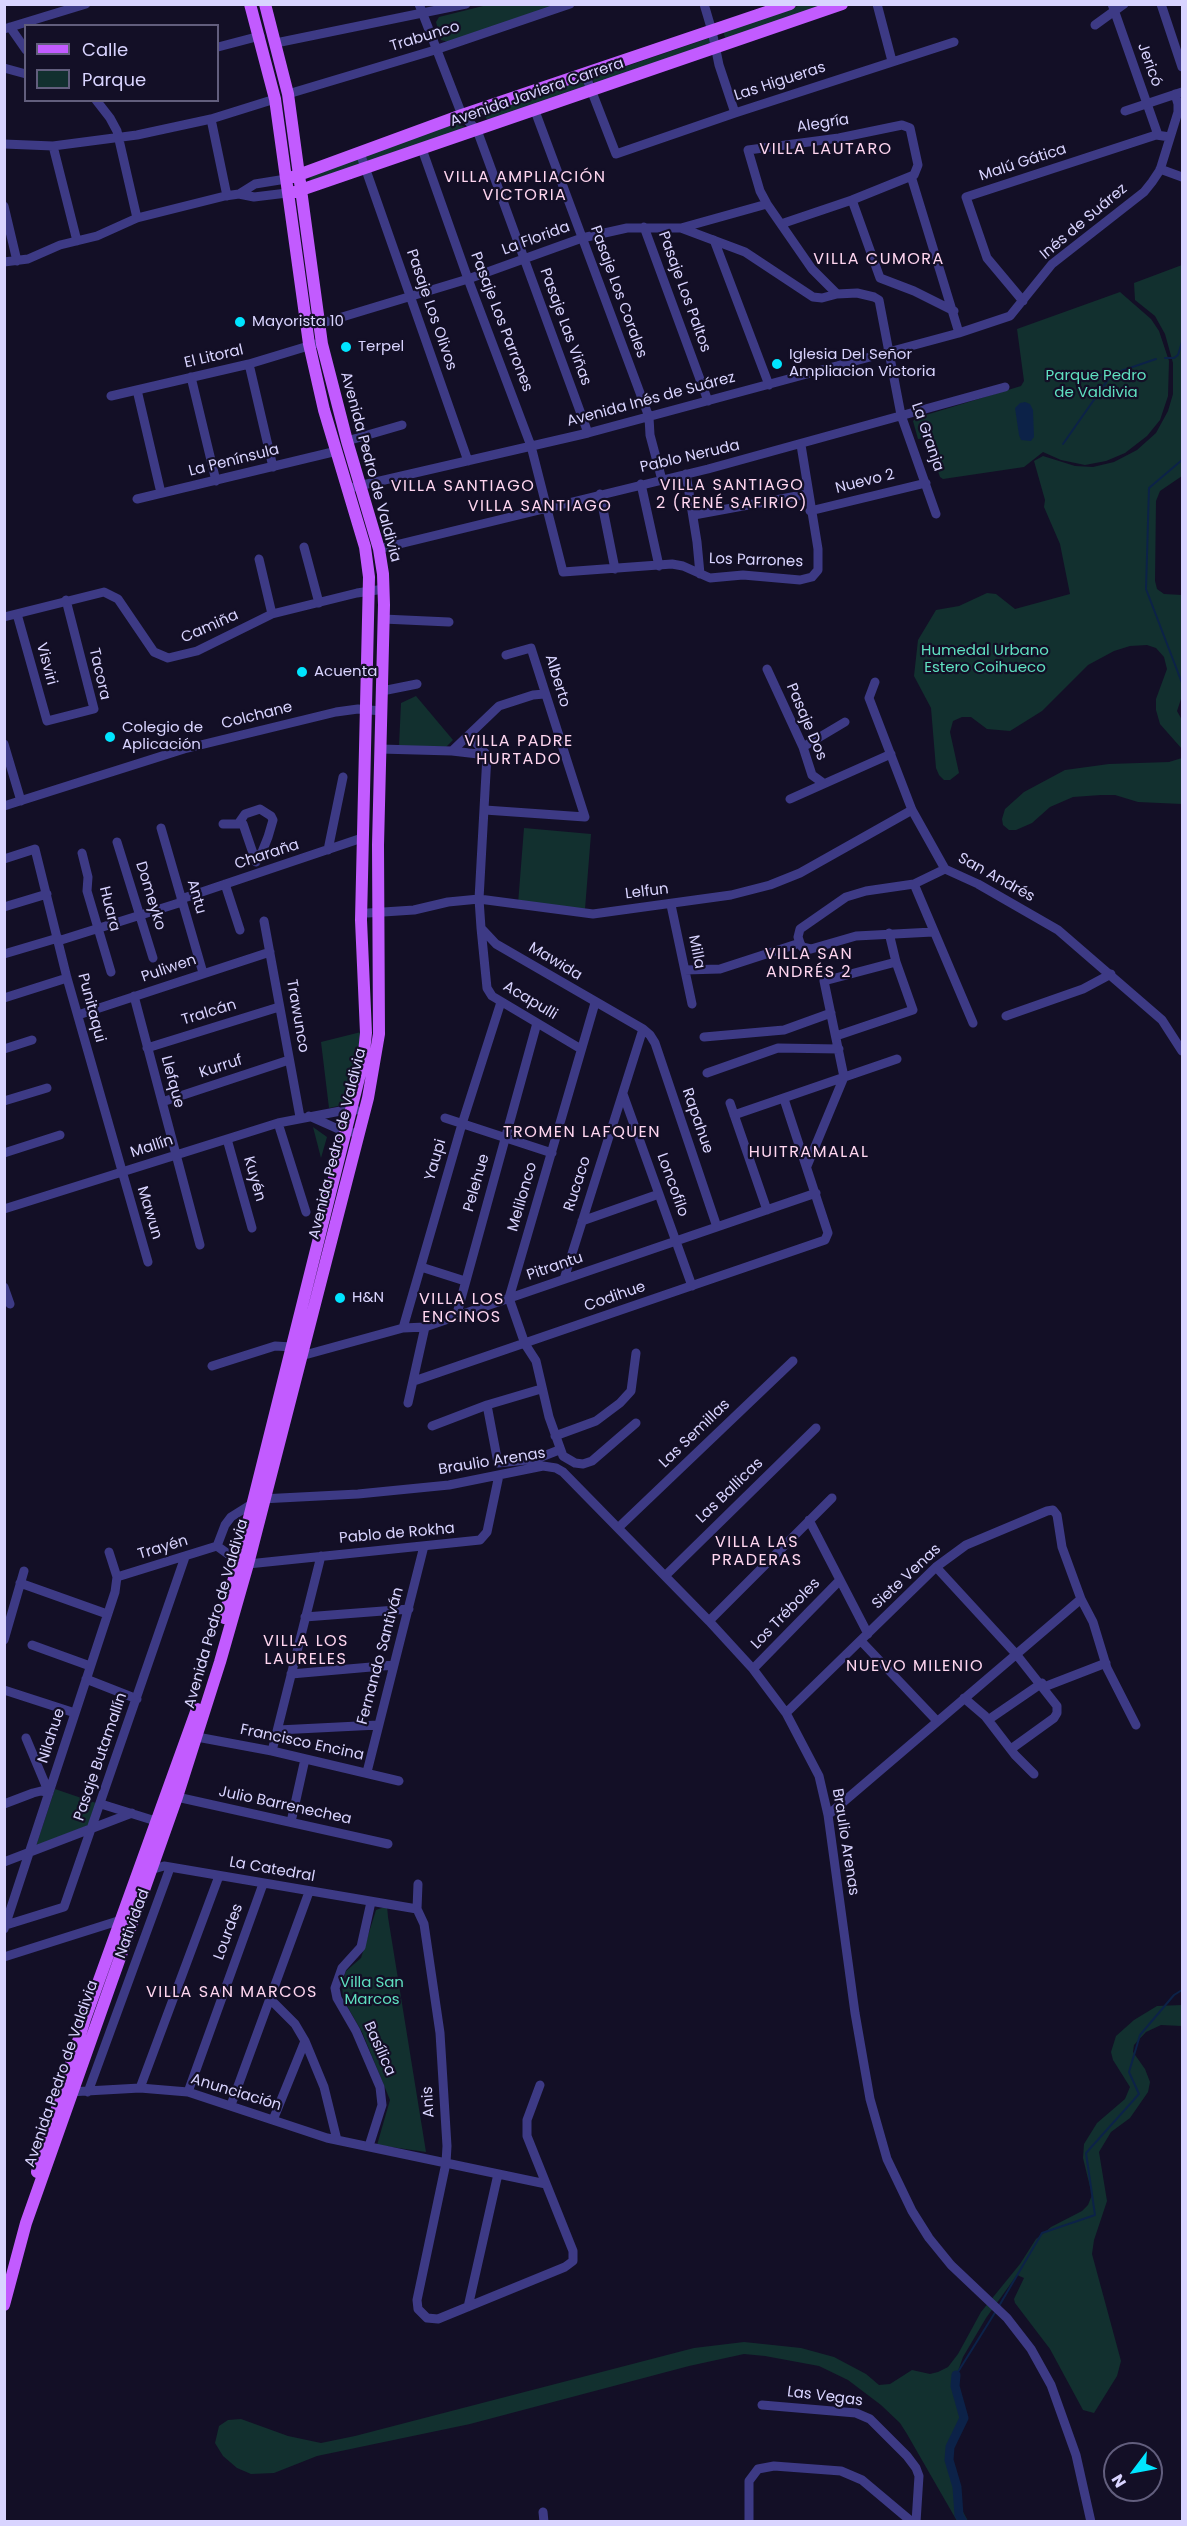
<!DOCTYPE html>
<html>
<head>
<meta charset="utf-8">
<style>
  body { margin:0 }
  #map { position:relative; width:1187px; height:2526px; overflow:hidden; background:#130f26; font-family:Poppins,sans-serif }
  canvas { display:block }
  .frame { position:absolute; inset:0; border:6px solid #d9d4ff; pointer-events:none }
  .legend { position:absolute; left:24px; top:24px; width:195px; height:78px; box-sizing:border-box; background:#130f26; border:2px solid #625e7d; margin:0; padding:8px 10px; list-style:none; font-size:18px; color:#d9d4ff }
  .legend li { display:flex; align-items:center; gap:12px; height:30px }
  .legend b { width:30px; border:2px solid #625e7d }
  .north { position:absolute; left:1103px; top:2442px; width:60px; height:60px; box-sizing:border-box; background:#130f26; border:2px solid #625e7d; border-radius:50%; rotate:238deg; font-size:16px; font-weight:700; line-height:24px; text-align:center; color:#d9d4ff }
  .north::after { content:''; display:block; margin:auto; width:21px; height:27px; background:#00e5ff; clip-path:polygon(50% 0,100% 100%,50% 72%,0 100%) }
</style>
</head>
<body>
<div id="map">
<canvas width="1187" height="2526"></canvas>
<div class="frame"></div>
<ul class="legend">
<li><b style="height:8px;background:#c25bff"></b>Calle</li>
<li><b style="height:16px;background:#12302f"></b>Parque</li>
</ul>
<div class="north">N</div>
</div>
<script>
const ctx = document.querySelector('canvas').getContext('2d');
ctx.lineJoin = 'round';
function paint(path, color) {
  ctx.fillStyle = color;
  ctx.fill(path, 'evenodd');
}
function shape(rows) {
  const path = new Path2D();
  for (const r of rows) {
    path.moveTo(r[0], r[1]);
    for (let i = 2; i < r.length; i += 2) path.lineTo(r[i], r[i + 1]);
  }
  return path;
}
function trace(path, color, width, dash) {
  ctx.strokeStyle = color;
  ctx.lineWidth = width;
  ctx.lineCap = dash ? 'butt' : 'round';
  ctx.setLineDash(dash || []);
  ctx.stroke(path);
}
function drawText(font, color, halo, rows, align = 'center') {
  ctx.font = font + ' Poppins,sans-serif';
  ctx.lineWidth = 4.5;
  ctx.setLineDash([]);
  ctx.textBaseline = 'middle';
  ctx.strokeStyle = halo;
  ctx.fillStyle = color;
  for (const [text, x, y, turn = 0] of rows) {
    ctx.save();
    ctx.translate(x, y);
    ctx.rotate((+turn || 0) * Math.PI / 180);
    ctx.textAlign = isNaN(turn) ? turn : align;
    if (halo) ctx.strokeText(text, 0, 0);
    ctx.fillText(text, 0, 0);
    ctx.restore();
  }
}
const green = shape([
  [487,5,556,5,449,42,441,40,436,22,439,17],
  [801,5,833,5,726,40,723,32],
  [709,38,711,46,595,86,592,78],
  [583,81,586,90,488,122,484,113],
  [457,122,469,130,312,184,309,176],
  [1182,265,1182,476,1160,491,1156,501,1155,581,1157,589,1164,594,1182,595,1182,696,1177,711,1182,720,1182,749,1160,724,1156,710,1156,699,1167,669,1164,657,1156,648,1147,645,1130,646,1114,651,1088,665,1042,711,1010,731,987,729,971,717,962,717,953,721,950,732,959,773,950,780,944,780,939,775,936,768,931,708,914,676,918,640,936,610,959,606,987,593,996,594,1015,609,1070,594,1060,544,1044,507,1045,500,1034,461,1043,456,1075,466,1093,467,1114,462,1137,450,1156,433,1168,411,1173,394,1173,363,1165,334,1155,316,1135,300,1134,283],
  [1120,292,1151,319,1159,331,1169,361,1168,396,1160,420,1147,436,1125,453,1106,461,1085,465,1061,460,1043,452,1024,467,943,479,940,477,927,438,918,439,913,421,916,418,1021,386,1024,381,1017,329],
  [416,696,453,740,446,747,399,746,401,703],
  [1182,758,1182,804,1138,802,1115,795,1101,795,1073,797,1050,807,1032,823,1016,830,1009,830,1003,825,1002,819,1005,809,1024,792,1065,770,1109,764,1169,762],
  [524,828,591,834,585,909,518,904],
  [361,1032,357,1065,343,1105,329,1108,321,1042],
  [313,1127,327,1137,321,1158],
  [55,1789,96,1803,89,1825,36,1846],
  [387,1906,388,1917,426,2152,377,2145,390,2100,362,2032,343,1999,342,1983,346,1971,361,1958,376,1910],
  [1182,2005,1182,2026,1161,2025,1146,2032,1134,2045,1133,2052,1145,2069,1150,2082,1148,2092,1130,2118,1111,2132,1099,2152,1107,2201,1094,2240,1092,2254,1121,2361,1117,2376,1094,2413,1083,2410,1050,2349,1015,2303,1014,2299,1024,2278,1017,2275,986,2318,963,2357,957,2374,955,2384,961,2406,960,2418,950,2441,951,2464,960,2506,968,2521,957,2521,907,2434,900,2423,881,2405,848,2380,819,2366,765,2356,744,2354,689,2366,470,2424,317,2456,274,2473,251,2474,237,2468,223,2456,215,2443,219,2426,228,2420,241,2419,288,2436,321,2443,355,2436,694,2348,744,2342,801,2348,834,2357,866,2374,879,2385,890,2384,912,2370,930,2374,938,2372,948,2367,958,2354,981,2312,1020,2264,1036,2239,1051,2227,1082,2211,1088,2205,1092,2195,1083,2158,1084,2144,1097,2123,1125,2099,1130,2087,1113,2060,1111,2052,1116,2036,1134,2020,1157,2006]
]);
const water = shape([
  [1025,402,1030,404,1033,410,1034,437,1031,441,1021,440,1019,435,1015,408,1020,403]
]);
const stream = shape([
  [1165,358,1174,358,1178,355,1182,342],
  [1088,376,1112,374,1156,359],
  [1063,444,1112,374],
  [1182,460,1149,488,1146,589,1182,683],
  [999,2306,1042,2233,1095,2215,1086,2153,1139,2094,1129,2072,1140,2035,1174,1995,1182,1990],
  [956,2375,996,2311]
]);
const canal = shape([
  [956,2375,955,2386,964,2418,950,2447,949,2460,957,2487,959,2515,963,2522]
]);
const minor = shape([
  [419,4,462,115,477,130,588,433],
  [704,4,712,31,719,65,735,113],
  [877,4,892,61],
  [1112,4,1158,135],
  [1161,4,1182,67],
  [1095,25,1124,4],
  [10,27,26,50],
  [4,29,86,4],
  [276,43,466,4],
  [218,47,260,36],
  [4,68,26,74],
  [585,74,616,154,735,113,954,42],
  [288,94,435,50,570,4],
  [96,100,110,118,117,131,137,218],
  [535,111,649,417,650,435,662,480],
  [1125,111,1182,92],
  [211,119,227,196],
  [4,144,53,146,137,135,211,119,275,99],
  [53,146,77,241],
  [422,149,468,279,531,446,563,572,672,564,683,566,710,578,743,575,800,580,812,577,818,570,818,549,801,445],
  [360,153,468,461],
  [1160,169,1182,177],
  [911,176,959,333],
  [239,194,255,184,286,179],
  [852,200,880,278,914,291,954,311],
  [4,206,17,261],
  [781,224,852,200,914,175,918,165,910,128,902,125,839,138,748,150,760,191,767,204,812,269,837,294],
  [644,227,708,401],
  [681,228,745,252,813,297,822,298,837,294,857,293,874,297,879,300,901,415,936,514],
  [714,240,769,385],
  [4,262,28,259,60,245,97,236,137,218,225,196,239,194,254,197,287,193],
  [1023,301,987,258,966,197,1156,135,1170,137],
  [319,324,468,279,582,238,627,228,681,228,767,204],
  [249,364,273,467],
  [191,377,216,481],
  [137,390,161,493],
  [111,396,249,364,315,344],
  [347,441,402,425],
  [686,474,697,542,700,574],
  [641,484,659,566],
  [354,487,588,433,959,333,1010,316,1052,264,1144,192,1152,182,1160,170,1178,112,1178,104,1175,94],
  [600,494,615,569],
  [137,499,337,451],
  [810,511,926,483],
  [694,515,808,494],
  [304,547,319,603],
  [379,549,708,469,1005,387],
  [259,559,272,614],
  [17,614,47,721,94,709,66,600],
  [4,617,104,592,118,599,154,652,168,658,197,651,272,614,357,593,384,589],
  [383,619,449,622],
  [767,669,803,747,812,775,823,783],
  [875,682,869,698,912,810,945,869,978,884,1058,930,1162,1020,1182,1051],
  [382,691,417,684],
  [469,735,487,755],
  [4,744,21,801],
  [803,747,845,722],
  [380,749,452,751,487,755],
  [452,751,499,706,533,695,544,694],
  [487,755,479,899,481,928,496,944,643,1029,650,1035,655,1043,717,1227],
  [790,799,891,754],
  [4,806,184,749,336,712,358,709,382,711],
  [485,810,585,817,531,648,506,655],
  [223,824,243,824,256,862],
  [238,824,245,814,260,809,271,816,273,820,268,837,262,852,255,859],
  [161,828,203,973],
  [117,842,153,958],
  [328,850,343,777],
  [82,853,88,877,87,891,111,972],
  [4,859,35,849,67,978,148,1262],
  [945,869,914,884,973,1023],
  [225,884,240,930],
  [181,899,362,838],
  [671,905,692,1004],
  [4,907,47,894],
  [368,913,414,910,448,902,479,899,593,914,731,895,770,885,800,873,912,810],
  [264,921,300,1117],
  [481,928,487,988,492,996,581,1049],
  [58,941,182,902],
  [800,943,798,937,800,929,846,897,866,891,914,884],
  [4,954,58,938],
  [685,970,720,969,800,943,802,947,811,949,856,936,933,932],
  [134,996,200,1245],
  [4,998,67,978],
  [595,1003,509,1298,525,1344,536,1361,549,1417,563,1456,575,1463,583,1464,592,1461,636,1423],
  [78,1015,270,952],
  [1006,1016,1083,989,1111,974],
  [836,1036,913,1010,896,962],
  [704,1037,784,1030,831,1013],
  [147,1048,279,1007],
  [4,1049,32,1040],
  [707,1073,778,1048,839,1049],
  [623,1094,692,1286],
  [4,1101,47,1088],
  [162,1102,289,1060],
  [730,1103,767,1210],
  [734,1115,897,1059],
  [309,1116,345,1132,351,1132],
  [445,1118,552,1153],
  [278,1123,306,1212],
  [227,1139,252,1228],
  [4,1153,60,1135],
  [807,1166,844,1077,824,981,896,962,889,933],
  [4,1209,278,1123,351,1109,356,1110],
  [582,1221,659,1194],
  [421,1267,465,1281],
  [564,1279,643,1029],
  [4,1287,10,1304],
  [456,1317,537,1023],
  [403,1328,462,1124,501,1002],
  [301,1356,403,1328,425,1327,816,1193],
  [212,1366,275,1346,292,1347],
  [414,1381,825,1240,828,1233,784,1099],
  [408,1403,425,1327],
  [487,1405,498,1463,536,1459,559,1450],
  [432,1426,487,1405,541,1389],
  [555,1436,596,1421,620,1403,631,1391,636,1353],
  [261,1499,358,1494,449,1485,543,1466,556,1468,563,1472,709,1621,753,1669,786,1713,819,1776,828,1815,855,2013,870,2099,887,2159,912,2211,929,2238,951,2265,1007,2318,1031,2349,1051,2385,1076,2455,1091,2522],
  [809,1520,868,1634],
  [618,1528,793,1361],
  [217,1546,225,1525,231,1517,255,1502],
  [217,1546,239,1562],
  [248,1564,480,1540,487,1532,499,1475],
  [936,1567,1016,1654,1057,1706,1057,1713,1054,1718,1011,1749],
  [665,1576,816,1428],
  [117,1577,217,1546],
  [20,1583,107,1614],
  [305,1617,409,1609],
  [709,1621,832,1498],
  [4,1640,24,1571],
  [861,1641,937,1721],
  [32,1645,90,1666],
  [753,1669,840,1580],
  [291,1674,394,1665],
  [86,1679,137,1699],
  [1044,1687,1106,1663],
  [4,1690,75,1713],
  [964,1698,985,1716,1015,1755,1034,1774],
  [786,1713,936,1567,966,1545,1047,1511,1053,1510,1057,1515,1062,1547,1081,1599,1093,1622,1107,1668,1136,1725],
  [988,1720,1042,1683],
  [278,1730,378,1725],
  [197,1737,272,1751,399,1781],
  [26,1738,49,1793],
  [272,1751,321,1556],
  [367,1772,424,1546],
  [177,1797,388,1844],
  [4,1804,33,1793,41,1791,49,1793],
  [101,1804,162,1823],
  [828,1815,1081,1599],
  [291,1822,305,1759],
  [4,1862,132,1813],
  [150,1870,164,1866,417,1909],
  [418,1884,417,1909,424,1924,440,2033,447,2146,446,2163,417,2300,418,2309,427,2318,438,2319,565,2267,573,2261,573,2251,527,2136,527,2120,540,2085],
  [6,1925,64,1907,185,1557],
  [4,1929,115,1592,117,1577,109,1552],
  [4,1957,121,1920],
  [271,2000,295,2024,305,2041,324,2087,337,2140],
  [140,2088,219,1876],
  [69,2092,140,2088,188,2092,327,2138,546,2184],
  [88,2092,170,1868],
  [188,2092,263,1884],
  [231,2105,309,1892],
  [273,2120,305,2041],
  [369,2146,382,2105,380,2087,356,2031,337,1998,335,1988,342,1968,361,1947,371,1902],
  [468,2307,498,2174],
  [762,2405,856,2413,870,2419,907,2456,916,2468,919,2476,916,2522],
  [543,2512,544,2522],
  [749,2522,749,2481,758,2469,774,2466,841,2471,862,2480,912,2522]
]);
const major = shape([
  [293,177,462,115,790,4],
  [295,192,842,4],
  [224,1618,363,1062,366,1033,361,920,369,577,365,547,324,410,309,344,275,99,250,4],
  [37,2172,85,2019,197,1709],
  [4,2305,26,2223,177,1797,220,1662,248,1564,368,1098,379,1034,378,845,384,605,383,574,379,549,347,441,322,344,288,94,265,4]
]);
const markers = [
  [240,322,6,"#00e5ff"],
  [346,347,6,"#00e5ff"],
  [777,364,6,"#00e5ff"],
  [302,672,6,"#00e5ff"],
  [110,737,6,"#00e5ff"],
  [340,1298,6,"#00e5ff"]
];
const streetNames = [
  ["Trabunco",425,37,-17],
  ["Jericó",1149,65,70],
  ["Las Higueras",780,82,-18],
  ["Avenida Javiera Carrera",537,93,-19],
  ["Alegría",823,124,-9],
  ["Malú Gática",1023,163,-18],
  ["Inés de Suárez",1084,222,-40],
  ["La Florida",536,239,-20],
  ["Pasaje Los Corales",618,292,70],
  ["Pasaje Los Paltos",684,292,70],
  ["Pasaje Los Olivos",431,310,71],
  ["Pasaje Los Parrones",501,322,69],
  ["Pasaje Las Viñas",565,327,70],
  ["El Litoral",214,357,-13],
  ["Avenida Inés de Suárez",651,400,-15],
  ["La Granja",927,437,71],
  ["Pablo Neruda",690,457,-13],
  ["La Península",234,461,-14],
  ["Avenida Pedro de Valdivia",370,467,75],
  ["Nuevo 2",865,482,-14],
  ["Los Parrones",756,561,2],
  ["Camiña",210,627,-24],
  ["Visviri",46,664,75],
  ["Tacora",99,674,77],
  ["Alberto",557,681,73],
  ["Colchane",257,716,-14],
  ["Pasaje Dos",806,722,67],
  ["Charaña",267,855,-18],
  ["San Andrés",996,878,29],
  ["Lelfun",647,892,-7],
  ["Domeyko",150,896,73],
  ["Antu",196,897,74],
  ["Huara",109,909,76],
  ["Milla",696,952,79],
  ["Mawida",555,962,31],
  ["Puliwen",169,969,-19],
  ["Acapulli",530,1001,31],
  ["Punitaqui",91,1008,75],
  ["Tralcán",209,1013,-17],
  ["Trawunco",297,1016,80],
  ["Kurruf",221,1067,-18],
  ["Llefque",172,1082,75],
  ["Rapahue",697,1121,71],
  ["Avenida Pedro de Valdivia",338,1144,-76],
  ["Mallín",152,1147,-18],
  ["Yaupi",436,1160,-74],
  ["Kuyén",254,1179,74],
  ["Pelehue",477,1183,-74],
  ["Rucaco",578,1184,-72],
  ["Loncofilo",672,1185,70],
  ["Melilonco",523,1197,-74],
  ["Mawun",149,1213,73],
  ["Pitrantu",555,1267,-19],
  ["Codihue",615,1297,-19],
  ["Las Semillas",695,1434,-44],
  ["Braulio Arenas",492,1462,-9],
  ["Las Ballicas",730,1491,-44],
  ["Pablo de Rokha",397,1534,-5],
  ["Trayén",163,1548,-17],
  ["Siete Venas",907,1577,-43],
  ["Avenida Pedro de Valdivia",217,1614,-74],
  ["Los Tréboles",786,1614,-46],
  ["Fernando Santiván",381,1656,-75],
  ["Nilahue",52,1736,-72],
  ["Francisco Encina",302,1743,12],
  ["Pasaje Butamallín",101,1757,-71],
  ["Julio Barrenechea",285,1806,12],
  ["Braulio Arenas",845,1842,81],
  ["La Catedral",272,1870,10],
  ["Natividad",133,1924,-70],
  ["Lourdes",229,1932,-70],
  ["Basílica",379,2049,66],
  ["Avenida Pedro de Valdivia",62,2074,-71],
  ["Anunciación",236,2093,17],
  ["Anis",429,2102,-93],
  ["Las Vegas",825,2397,7]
];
const poiNames = [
  ["Mayorista 10",252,322],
  ["Terpel",358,347],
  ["Iglesia Del Señor",789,355],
  ["Ampliacion Victoria",789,372],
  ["Acuenta",314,672],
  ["Colegio de",122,728],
  ["Aplicación",122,745],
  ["H&N",352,1298]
];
const parkNames = [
  ["Parque Pedro",1096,376],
  ["de Valdivia",1096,393],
  ["Humedal Urbano",985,651],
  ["Estero Coihueco",985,668],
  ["Villa San",372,1983],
  ["Marcos",372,2000]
];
const neighbourhoodNames = [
  ["VILLA LAUTARO",826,150],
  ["VILLA AMPLIACIÓN",525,178],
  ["VICTORIA",525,196],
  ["VILLA CUMORA",879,260],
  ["VILLA SANTIAGO",732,486],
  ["2 (RENÉ SAFIRIO)",732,504],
  ["VILLA SANTIAGO",463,487],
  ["VILLA SANTIAGO",540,507],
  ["VILLA PADRE",519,742],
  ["HURTADO",519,760],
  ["VILLA SAN",809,955],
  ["ANDRÉS 2",809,973],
  ["TROMEN LAFQUEN",582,1133],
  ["HUITRAMALAL",809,1153],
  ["VILLA LOS",462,1300],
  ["ENCINOS",462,1318],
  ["VILLA LAS",757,1543],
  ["PRADERAS",757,1561],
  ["VILLA LOS",306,1642],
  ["LAURELES",306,1660],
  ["NUEVO MILENIO",915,1667],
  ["VILLA SAN MARCOS",232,1993]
];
paint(green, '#12302f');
paint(water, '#0c2248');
trace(stream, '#0c2248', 2);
trace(canal, '#0c2248', 9);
trace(minor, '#3d3a85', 9);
trace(major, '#c25bff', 12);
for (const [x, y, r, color] of markers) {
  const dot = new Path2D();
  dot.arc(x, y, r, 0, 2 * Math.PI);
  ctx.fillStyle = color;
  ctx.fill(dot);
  trace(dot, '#130f26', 2);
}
drawText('15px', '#d9d4ff', '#130f26', streetNames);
drawText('15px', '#d9d4ff', '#130f26', poiNames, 'left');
drawText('15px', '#5fe0c0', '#130f26', parkNames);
ctx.letterSpacing = '1.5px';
drawText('16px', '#ffd6f0', '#130f26', neighbourhoodNames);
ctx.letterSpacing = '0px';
</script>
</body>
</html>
